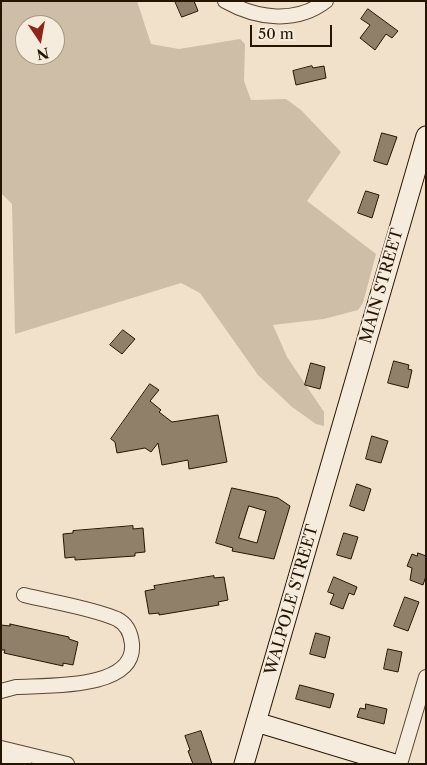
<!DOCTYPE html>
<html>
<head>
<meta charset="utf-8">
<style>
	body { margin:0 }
	#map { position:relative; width:427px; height:765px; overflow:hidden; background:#f1e1ca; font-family:"Libre Caslon Text",serif }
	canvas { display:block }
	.frame { position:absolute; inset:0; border:2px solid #261500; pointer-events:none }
	.north { position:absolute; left:15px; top:15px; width:50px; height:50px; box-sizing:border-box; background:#f6ecdd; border:1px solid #a39685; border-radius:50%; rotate:168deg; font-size:14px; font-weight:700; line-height:20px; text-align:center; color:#261500 }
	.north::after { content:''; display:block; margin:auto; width:18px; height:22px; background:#8f2418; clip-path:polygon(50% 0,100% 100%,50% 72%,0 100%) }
	.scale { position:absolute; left:250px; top:25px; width:82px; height:22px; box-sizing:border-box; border:2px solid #261500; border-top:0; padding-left:6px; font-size:15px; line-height:18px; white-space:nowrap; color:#261500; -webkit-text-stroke:4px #f6ecdd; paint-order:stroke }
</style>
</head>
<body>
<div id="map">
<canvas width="427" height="765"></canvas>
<div class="frame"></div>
<div class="north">N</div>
<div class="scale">50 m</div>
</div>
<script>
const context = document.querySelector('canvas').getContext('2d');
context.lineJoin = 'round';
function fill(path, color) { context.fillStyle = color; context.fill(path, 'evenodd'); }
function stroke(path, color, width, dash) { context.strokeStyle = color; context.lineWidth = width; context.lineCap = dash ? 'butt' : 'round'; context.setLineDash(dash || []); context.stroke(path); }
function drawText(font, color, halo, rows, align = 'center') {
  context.font = font + ' "Libre Caslon Text",serif'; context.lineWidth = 4; context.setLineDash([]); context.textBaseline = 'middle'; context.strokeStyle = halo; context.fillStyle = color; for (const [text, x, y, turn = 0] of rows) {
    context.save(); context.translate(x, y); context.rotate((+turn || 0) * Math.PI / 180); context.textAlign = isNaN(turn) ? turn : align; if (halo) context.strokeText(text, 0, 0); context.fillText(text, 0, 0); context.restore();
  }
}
const green = new Path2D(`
	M1 1H137L151 44 179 49 240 39 245 44 244 81 251 100 286 99 301 110 341 152 307 201 376 254 363 303 358 310 324 319 273 325 287 357 324 412V426L316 424 292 407 258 375 200 293 181 283 15 334 12 204 1 193ZM25 25H55V55H25Z`);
const building = new Path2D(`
	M175 1H194L198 11 182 17Z
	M368 9 398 31 392 38 386 34 375 50 360 38 370 25 361 19Z
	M312 66 313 68 324 66 326 78 296 85 293 71Z
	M382 133 397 137 387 165 374 161Z
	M366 191 379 195 372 218 358 213Z
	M123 330 135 339 122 354 110 345Z
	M394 361 409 365 408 369 412 370 408 388 388 383Z
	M311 363 325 367 320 389 305 385Z
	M150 384 159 390 150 401 161 410 159 412 172 422 218 415 227 462 189 469 188 460 162 465 158 443 151 452 145 448 117 453 115 442 111 439Z
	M372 436 388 441 381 463 366 459Z
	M357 484 371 489 364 511 350 506Z
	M232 488 278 498 290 506 274 559 232 551 233 548 216 543ZM249 506 266 511 257 543 239 538Z
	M133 526V529L143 528 145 552 135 553V556L75 560V557L65 558 63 534 73 533V531Z
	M344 533 358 537 351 559 337 555Z
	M418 553 426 556V576L423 585 410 580 412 568 407 566 412 554 417 556Z
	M214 576V578L224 577 228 600 218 602 219 605 159 615V613L149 614 145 591 155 589 154 586Z
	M334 577 357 587 354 595 349 593 343 609 330 604 334 594 328 592Z
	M405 597 419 602 408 631 394 626Z
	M10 624 69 637V639L78 642 73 665 63 663V666L4 653 5 650H1V625L10 626Z
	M316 633 330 637 325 658 310 654Z
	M388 649 402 652 398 672 384 669Z
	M300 685 334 694 330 708 296 699Z
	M366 704 387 709 384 724 357 717 360 708 365 709Z
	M201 731 212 764H193L188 751 190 750 185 736Z`);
const street = new Path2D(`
	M225 1C257 19 296 24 326 1
	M1 691 16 687C46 685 136 690 132 644 131 634 127 624 117 619 92 608 52 602 24 595
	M1 748 67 764
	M1 758 24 764
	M400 764 426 677`);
const secondary = new Path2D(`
	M256 722 395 764
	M244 764 426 136`);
const streetNames = [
	["MAIN STREET",382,286,-74],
	["WALPOLE STREET",292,600,-74]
];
fill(green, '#cebea8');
fill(building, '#907f69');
stroke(building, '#261500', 1);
stroke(street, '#594832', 16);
stroke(secondary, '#261500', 21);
stroke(street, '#f6ecdd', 14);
stroke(secondary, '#f6ecdd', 19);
drawText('16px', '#261500', '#f6ecdd', streetNames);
</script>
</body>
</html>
